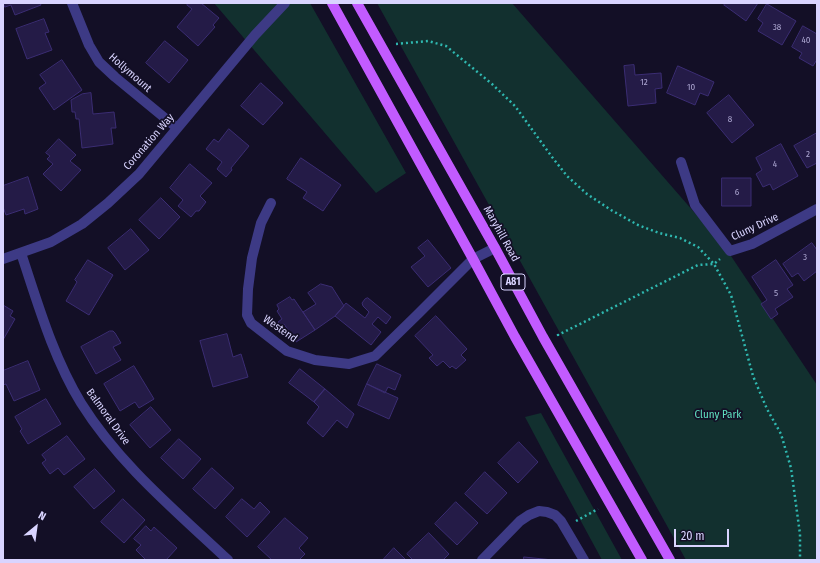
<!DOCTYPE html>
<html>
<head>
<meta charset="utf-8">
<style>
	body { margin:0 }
	#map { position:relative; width:820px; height:563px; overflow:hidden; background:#130f26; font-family:"Fira Sans Condensed",sans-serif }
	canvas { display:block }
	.frame { position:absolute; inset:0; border:4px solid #d9d4ff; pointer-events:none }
	.north { position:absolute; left:16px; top:507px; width:40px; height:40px; -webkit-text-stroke:3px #130f26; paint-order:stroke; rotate:29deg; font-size:11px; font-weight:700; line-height:16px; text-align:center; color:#d9d4ff }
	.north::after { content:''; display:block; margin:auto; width:14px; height:18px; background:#d9d4ff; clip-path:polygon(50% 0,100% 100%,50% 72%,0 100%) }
	.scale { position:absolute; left:674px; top:529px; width:55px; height:18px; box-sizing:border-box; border:2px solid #d9d4ff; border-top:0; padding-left:5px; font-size:12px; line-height:14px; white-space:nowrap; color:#d9d4ff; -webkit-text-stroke:3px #130f26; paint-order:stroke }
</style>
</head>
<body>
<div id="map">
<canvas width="820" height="563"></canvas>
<div class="frame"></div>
<div class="north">N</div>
<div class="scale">20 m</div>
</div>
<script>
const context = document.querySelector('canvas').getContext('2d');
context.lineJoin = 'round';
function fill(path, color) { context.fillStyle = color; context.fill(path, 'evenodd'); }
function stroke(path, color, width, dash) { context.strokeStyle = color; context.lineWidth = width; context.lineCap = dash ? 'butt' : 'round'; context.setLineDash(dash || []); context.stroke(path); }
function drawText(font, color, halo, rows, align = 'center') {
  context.font = font + ' "Fira Sans Condensed",sans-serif'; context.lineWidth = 3.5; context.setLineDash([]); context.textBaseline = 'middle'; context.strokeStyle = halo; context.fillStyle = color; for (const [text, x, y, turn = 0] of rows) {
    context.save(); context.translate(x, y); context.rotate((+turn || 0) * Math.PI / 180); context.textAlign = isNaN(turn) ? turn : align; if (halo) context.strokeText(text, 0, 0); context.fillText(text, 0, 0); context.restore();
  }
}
const green = new Path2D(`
	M214 3H310L406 173 376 193Z
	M377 3H512L727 250 817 385V560H686Z
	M541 413 622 560H602L551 466 525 417Z`);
const building = new Path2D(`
	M4 3H40L41 5 15 15 11 5 5 7Z
	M189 3H201L219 18 213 25 215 27 198 46 177 27 192 9 187 5Z
	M726 3H758L746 21 724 5Z
	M767 4 796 21 782 45 758 31 763 23 758 19Z
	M44 19 49 32 45 33 52 50 27 59 16 29Z
	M803 26 817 34V62L816 61 813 66 799 58 802 53 792 47Z
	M165 41 188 60 169 83 146 63Z
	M62 60 82 90 54 110 39 88 46 83 40 75Z
	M634 65 635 75 661 73 662 88 655 89 656 103 628 106 624 66Z
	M678 66 714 82 708 96 700 93 695 105 667 93Z
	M261 83 283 103 263 125 241 106Z
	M91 93 93 114 114 112 116 128H111L113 144 82 148 79 119H76L75 112H72L71 100 82 94Z
	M729 95 754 125 732 143 707 113Z
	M229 129 249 146 231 168 232 170 226 177 217 169 222 162 206 149 214 139 218 142Z
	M817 133V163L807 168 794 146Z
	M59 139 76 155 70 161 81 170 61 191 43 174 53 164 47 159 50 156 46 153Z
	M781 144 798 176 773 190 770 184 763 187 756 174 762 170 756 158Z
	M301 158 341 185 323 211 303 198 307 192 287 179Z
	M190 164 212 183 200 196 206 202 199 211H196L191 217 178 206 183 200 170 188Z
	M28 177 38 209 25 214 24 209 6 215 3 207V186Z
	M722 178H751V206H722Z
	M161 198 180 217 159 239 139 220Z
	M131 229 149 250 125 270 108 248Z
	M428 240 451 268 428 287 411 267 425 256 418 248Z
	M812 243 817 250V271L804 281 798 273 792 277 783 264Z
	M88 260 113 275 89 315 66 301 77 282 75 280Z
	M776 260 793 285 787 289 793 297 775 309 778 314 771 319 761 304 767 300 752 277Z
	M321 284 332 287 344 306 335 316 315 330 303 312 316 304 308 293Z
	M290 297 292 300 294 299 315 330 296 342 284 324 281 326 278 322 282 319 277 311 279 309 277 305Z
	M368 298 391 317 386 324 378 317 372 324 381 332 371 345 335 316 346 303 365 318 369 312 363 306 362 303 365 299Z
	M3 305 13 311 10 316 15 319 3 340Z
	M436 316 467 349 461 355 466 360 456 369 452 366 450 368 443 361 437 366 429 358 433 355 415 336Z
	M110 331H113L115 333 121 343 113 347 121 360 96 374 81 347Z
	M227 334 233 357 241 354 248 377 213 387 200 341Z
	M28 361 40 390 14 401 6 384 3 385V371Z
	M377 364 401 375 395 390 388 387 385 393 367 384Z
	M134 366 154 399 139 408 135 402 120 411 104 384Z
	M300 369 325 389 314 402 289 383Z
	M367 384 398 398 389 419 358 405Z
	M325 389 354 414 347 428 337 420 323 437 307 423 319 407 314 402Z
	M46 399 61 424 28 444 20 431 22 429 15 417Z
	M151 407 171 430 150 448 130 425Z
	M67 436 85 459 64 475 58 468 50 474 42 463 46 460 42 455Z
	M179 439 201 459 183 479 161 458Z
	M519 442 538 462 518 483 498 463Z
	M212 468 234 488 215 509 193 489Z
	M95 469 115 491 94 509 74 487Z
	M485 472 507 493 487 514 465 494Z
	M123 499 145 520 124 543 101 522Z
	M242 499 254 509 260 502 270 512 247 537 226 517Z
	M456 502 478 523 457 545 435 524Z
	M285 518 308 538 299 548 305 554 299 560H272L258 547Z
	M146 526 151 531 154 527 177 548 166 560H146L136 550 141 545 134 539Z
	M429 533 449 554 443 560H413L407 554Z
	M394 548 406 560H383Z
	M524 557 553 560H524Z`);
const path = new Path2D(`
	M396 44 428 41 446 46 492 84 515 106 552 157 567 176 587 194 611 210 638 225 659 233 680 238 698 247 714 264 731 295 753 376 767 409 781 434 791 468 800 534V560
	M558 334V335L698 265 714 264 720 259
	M576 521 598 509`);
const minor = new Path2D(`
	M72 3 89 45 99 62 115 77 177 128
	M681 162 695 205 730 251 752 244 817 209
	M271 203 261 223 252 258 248 289 247 315 251 323 287 351 315 360 349 364 375 356 419 313 473 259 495 248
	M21 253C38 304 53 357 81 403 119 464 176 511 228 560
	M3 259 51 242 82 224 108 203 139 174 255 35 285 3
	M482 560 520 521 529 515 539 511 547 512 555 515 561 521 584 560`);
const major = new Path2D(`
	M332 3 473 259 515 337 642 560
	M357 3 495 248 543 337 670 560`);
const numberNames = [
	["38",777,27],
	["40",806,40],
	["12",644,82],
	["10",691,87],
	["8",730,119],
	["2",808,154],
	["4",775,164],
	["6",737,192],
	["3",805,257],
	["5",776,293]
];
const shields = [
	[513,282,24]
];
const shieldNames = [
	["A81",513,282]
];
const streetNames = [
	["Hollymount",130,73,41],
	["Coronation Way",149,142,-49],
	["Cluny Drive",755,227,-25],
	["Maryhill Road",501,234,61],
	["Westend",280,329,35],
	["Balmoral Drive",108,417,54]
];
const parkNames = [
	["Cluny Park",718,415]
];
fill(green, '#12302f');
fill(building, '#241b47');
stroke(building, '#3b2d73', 1);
stroke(path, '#2fb8b0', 2.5, [2, 3]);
stroke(minor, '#3d3a85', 10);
stroke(major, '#c25bff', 10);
drawText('9px', '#aca6d1', null, numberNames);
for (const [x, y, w] of shields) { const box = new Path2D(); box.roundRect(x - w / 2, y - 8, w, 16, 3); context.fillStyle = '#130f26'; context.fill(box); stroke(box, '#d9d4ff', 1); }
drawText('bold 10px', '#d9d4ff', null, shieldNames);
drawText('11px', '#d9d4ff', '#130f26', streetNames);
drawText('11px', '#5fe0c0', '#130f26', parkNames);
</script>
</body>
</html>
